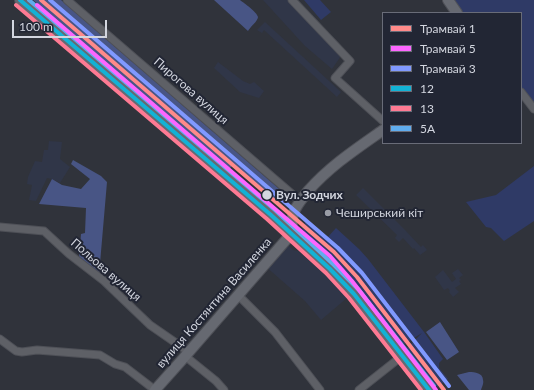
<!DOCTYPE html>
<html>
<head>
<meta charset="utf-8">
<style>
	body { margin:0 }
	#map { position:relative; width:534px; height:390px; overflow:hidden; background:#30333b; font-family:Lato,sans-serif }
	canvas { display:block }
	.legend { position:absolute; left:382px; top:12px; width:140px; height:132px; box-sizing:border-box; background:#222634; border:1px solid #696c78; margin:0; padding:5px 7px; list-style:none; font-size:12px; color:#d3d6df }
	.legend li { display:flex; align-items:center; gap:8px; height:20px }
	.legend b { width:20px; border:1px solid #696c78 }
	.scale { position:absolute; left:12px; top:20px; width:95px; height:18px; box-sizing:border-box; border:2px solid #d3d6df; border-top:0; padding-left:5px; font-size:12px; line-height:14px; white-space:nowrap; color:#d3d6df; -webkit-text-stroke:3px #222634; paint-order:stroke }
</style>
</head>
<body>
<div id="map">
<canvas width="534" height="390"></canvas>
<ul class="legend">
<li><b style="height:5px;background:#ff8a8a"></b>Трамвай 1</li>
<li><b style="height:5px;background:#fd66ff"></b>Трамвай 5</li>
<li><b style="height:5px;background:#8099ff"></b>Трамвай 3</li>
<li><b style="height:5px;background:#13b2d5"></b>12</li>
<li><b style="height:5px;background:#fe7a93"></b>13</li>
<li><b style="height:5px;background:#60acee"></b>5А</li>
</ul>
<div class="scale">100 m</div>
</div>
<script>
const context = document.querySelector('canvas').getContext('2d');
context.lineJoin = 'round';
function fill(path, color) { context.fillStyle = color; context.fill(path, 'evenodd'); }
function stroke(path, color, width, dash) { context.strokeStyle = color; context.lineWidth = width; context.lineCap = dash ? 'butt' : 'round'; context.setLineDash(dash || []); context.stroke(path); }
function drawText(font, color, halo, rows, align = 'center') {
  context.font = font + ' Lato,sans-serif'; context.lineWidth = 4; context.setLineDash([]); context.textBaseline = 'middle'; context.strokeStyle = halo; context.fillStyle = color; for (const [text, x, y, turn = 0] of rows) {
    context.save(); context.translate(x, y); context.rotate((+turn || 0) * Math.PI / 180); context.textAlign = isNaN(turn) ? turn : align; if (halo) context.strokeText(text, 0, 0); context.fillText(text, 0, 0); context.restore();
  }
}
const built = new Path2D(`
	M263 0H288L341 56 332 69 305 46Z
	M265 22 341 92 337 97 264 30 262 33 257 30Z
	M218 62 243 81 250 84 254 82 264 91 259 98 240 92 214 68Z
	M49 141 62 142 60 159 70 167 60 183 52 179 47 178 36 201 29 200 32 185 27 184 28 177 35 161 42 162 44 150H48Z
	M363 188 405 230 421 247 423 245 427 250 420 255 414 248 413 249 403 238 399 242 395 238 397 235 356 195Z
	M285 242 293 250 298 251 329 278 347 298 321 320 305 301 264 265Z
	M458 269 463 275 459 278 461 280 459 281 461 284 455 288 459 292 453 297 449 292 450 291 448 288 444 290 435 277 443 270 452 282 456 279 452 273Z`);
const green = new Path2D(`
	M304 0H320L331 12 321 20Z
	M452 0H534V110L521 93V13H461Z
	M534 166V221L504 241 491 228 486 227 466 202 496 195Z
	M306 222 326 239 336 228 359 249 368 259 424 332 443 359 439 363V368L448 379 437 387 407 348 422 333 404 344 353 280 331 258 305 235 302 227Z`);
const forest = new Path2D(`
	M33 0H61L285 194 277 204 232 166 229 169Z
	M214 0H240C244 3 257 12 258 17 258 21 250 27 248 31Z
	M73 160 101 176 107 182 99 275 79 258 81 234 85 233 86 208 39 204 52 179 62 185 81 189 90 179 71 164Z
	M440 322 459 352 447 360 426 332Z
	M469 372C475 372 483 373 483 380 484 383 482 387 481 390H469L457 375Z`);
const street = new Path2D(`
	M67 0 300 201
	M292 0 350 61 335 78 383 121
	M521 92 534 109
	M0 227 44 231 69 254 104 281 150 325 189 352
	M238 295 275 332 320 390
	M0 339 16 351 22 352 37 350 100 355 115 364 125 367 155 390
	M185 356 216 381 224 390
	M359 390 402 356`);
const secondary = new Path2D(`
	M20 0 271 215 330 269 354 294 429 390
	M448 0 457 13
	M292 233C292 226 291 219 294 212 297 204 303 198 308 191 330 166 356 149 383 130
	M155 390 181 361 292 233`);
const bus1 = new Path2D(`
	M20 0 271 215 330 269 354 294 429 390`);
const bus2 = new Path2D(`
	M16 5 267 219 326 273 349 298 421 390`);
const bus3 = new Path2D(`
	M29 0 275 210 334 265 359 290 434 386`);
const tram1 = new Path2D(`
	M41 0 334 252 357 277 444 390`);
const tram2 = new Path2D(`
	M37 5 330 256 352 281 436 390`);
const tram3 = new Path2D(`
	M50 0 338 248 362 273 449 386`);
const markers = [
	[267,195,5.5,"#d3d6df"],
	[328,213,4,"#9a9da6"]
];
const streetNames = [
	["Пирогова вулиця",191,91,41],
	["Польова вулиця",106,270,41],
	["вулиця Костянтина Василенка",214,303,-49]
];
const stopNames = [
	["Вул. Зодчих",276,195]
];
const poiNames = [
	["Чеширський кіт",336,213]
];
fill(built, '#303648');
fill(green, '#2f3a66');
fill(forest, '#485585');
stroke(street, '#4e5057', 9);
stroke(secondary, '#4e5057', 12);
stroke(street, '#5e6066', 7);
stroke(secondary, '#666971', 10);
stroke(bus1, '#13b2d5', 4);
stroke(bus2, '#fe7a93', 4);
stroke(bus3, '#60acee', 4);
stroke(tram1, '#ff8a8a', 4);
stroke(tram2, '#fd66ff', 4);
stroke(tram3, '#8099ff', 4);
for (const [x, y, r, color] of markers) { const dot = new Path2D(); dot.arc(x, y, r, 0, 2 * Math.PI); context.fillStyle = color; context.fill(dot); stroke(dot, '#222634', 1.5); }
drawText('12px', '#d3d6df', '#222634', streetNames);
drawText('bold 12px', '#d3d6df', '#222634', stopNames, 'left');
drawText('12px', '#d3d6df', '#222634', poiNames, 'left');
</script>
</body>
</html>
